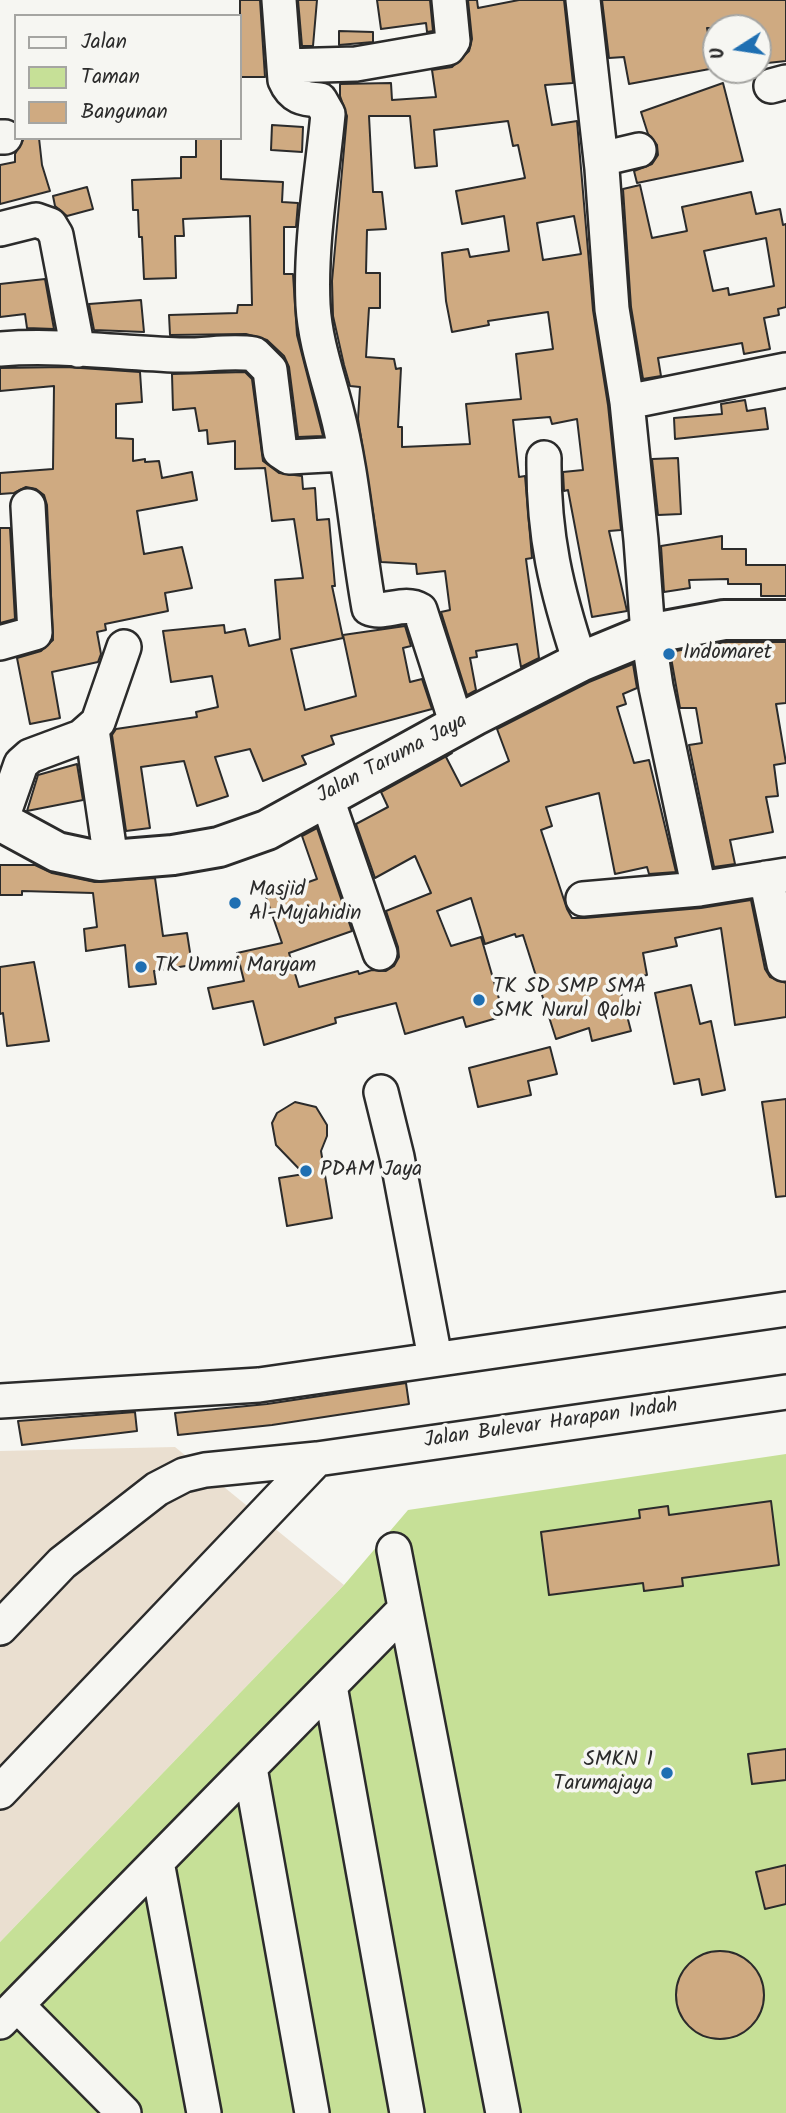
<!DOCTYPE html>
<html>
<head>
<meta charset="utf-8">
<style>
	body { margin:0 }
	#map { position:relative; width:786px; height:2113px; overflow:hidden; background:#f6f6f2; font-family:Kalam,sans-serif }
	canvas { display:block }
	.legend { position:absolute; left:14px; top:14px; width:228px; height:126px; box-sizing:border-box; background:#f6f6f2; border:2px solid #a5a5a2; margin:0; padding:9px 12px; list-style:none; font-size:21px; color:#2b2b2b }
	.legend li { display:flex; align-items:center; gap:14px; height:35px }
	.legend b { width:35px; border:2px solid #a5a5a2 }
	.north { position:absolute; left:702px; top:14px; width:70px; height:70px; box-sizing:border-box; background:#f6f6f2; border:2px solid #a5a5a2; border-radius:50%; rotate:258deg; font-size:19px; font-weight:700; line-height:28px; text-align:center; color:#2b2b2b }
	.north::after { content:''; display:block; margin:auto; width:24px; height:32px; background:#1f6fb2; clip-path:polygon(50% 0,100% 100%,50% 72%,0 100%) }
</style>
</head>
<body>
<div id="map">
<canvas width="786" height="2113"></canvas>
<ul class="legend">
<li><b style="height:9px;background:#f6f6f2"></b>Jalan</li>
<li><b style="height:19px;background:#c6e097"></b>Taman</li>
<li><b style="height:19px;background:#cfaa81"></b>Bangunan</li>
</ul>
<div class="north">U</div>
</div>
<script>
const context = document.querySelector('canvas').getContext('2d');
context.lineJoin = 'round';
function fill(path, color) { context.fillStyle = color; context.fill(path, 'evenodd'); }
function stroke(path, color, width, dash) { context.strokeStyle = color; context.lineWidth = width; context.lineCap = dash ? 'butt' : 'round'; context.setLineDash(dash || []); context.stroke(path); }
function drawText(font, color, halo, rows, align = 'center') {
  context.font = font + ' Kalam,sans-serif'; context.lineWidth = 7; context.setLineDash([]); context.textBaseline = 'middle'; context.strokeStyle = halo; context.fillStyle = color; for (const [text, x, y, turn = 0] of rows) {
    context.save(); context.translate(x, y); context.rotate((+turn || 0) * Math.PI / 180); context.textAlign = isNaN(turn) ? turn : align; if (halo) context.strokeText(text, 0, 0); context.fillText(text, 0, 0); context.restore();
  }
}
const built = new Path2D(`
	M175 1447 344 1585 0 1942V1451Z`);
const green = new Path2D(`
	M786 1454V2113H0V1942L344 1585 408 1510Z`);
const building = new Path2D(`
	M240 0H260L265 77H240Z
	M298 0H317L313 46H302Z
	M377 0H430L433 31 427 32 426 23 381 29Z
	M468 0H477L478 8 519 0H564L573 83 545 85 552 125 577 121 593 310 608 405 621 530 609 531 627 611 592 617 568 490 564 491 563 472 583 470 577 419 552 424 550 417 513 420 519 477 525 476 532 558 526 559 539 658 521 667 517 644 476 651 477 657 470 658 476 690 467 695 441 612 450 610 445 571 417 574 416 564 381 562 358 419 360 387 350 386 344 365 333 316 332 281 347 116 340 96V84L391 83 392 100 436 97 432 70 452 67 469 51 472 39ZM369 116H410L415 168 437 166 434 130 508 121 513 146 518 145 525 178 456 191 462 224 504 216 509 251 470 257 468 249 442 253 446 301 452 332 489 325 488 321 548 312 553 349 516 354 521 399 466 404 470 444 402 447V427H398L401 368 396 369 394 359 366 357 369 308H380V273H366L367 230 386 229 382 192H373ZM574 216 581 254 543 260 537 223Z
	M602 0H786V61L758 64V28H707L715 68 629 84 624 57 609 58Z
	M339 31 373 32V42L339 45Z
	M723 83 743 161 637 183 634 171 652 164 658 155 657 145 648 134 641 112Z
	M272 125 303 127 302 152 271 150Z
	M24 138H39L42 165 50 191 0 204V165L15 162V154Z
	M196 138H221V179L283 182 282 202 298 203 296 227H284V274H293L297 335 323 436 298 437 289 367 284 356 267 340 246 334 170 335 169 315 237 313 238 305H252L250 216 183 219 184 236H175L176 278 144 279 142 237H139L138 210H133L132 180 181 178V157H196Z
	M640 185 652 238 687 231 682 207 751 192 756 214 780 209 783 225 786 224V307L778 309 779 315 764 318 770 349 744 354 742 343 658 358 661 376 643 379 631 307 623 189ZM766 238 774 286 729 295 728 288 713 291 704 251Z
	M87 187 93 209 67 216 55 206 53 196Z
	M45 279 54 329 27 328 25 314 0 317V284Z
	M141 300 144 332 94 330 89 304Z
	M66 367 140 372 142 402 116 404V438L133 439V461L145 459V462L159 461 162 478 192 472 197 500 137 511 144 554 182 547 192 588 165 593 168 611 105 624 106 630 97 632 101 654 98 662 52 672 60 718 30 724 17 658 41 651 53 640 47 505 44 495 36 489 26 487 14 493 0 494V473L53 469 54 386 0 391V368Z
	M245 372 252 379 263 461 279 473 302 476 303 489 315 488 317 520 329 519 335 586H332L343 638 291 649 305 710 356 696 343 635 405 626 411 646 403 648 410 682 422 679 432 709 331 736 334 744 302 756 306 764 263 781 250 749 215 757 228 796 197 806 184 761 141 767 150 828 126 831 112 735 116 729 197 717 196 712 218 707 212 676 171 682 163 631 224 625 225 633 245 629 249 646 280 639 275 580 303 578 294 519 272 521 265 468 235 469V441L208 444 207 430 199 431 195 408 173 410 172 374Z
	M745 400 747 411 765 408 768 429 675 439 674 418 722 414 721 404Z
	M678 458 681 514 658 515 652 459Z
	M0 528H10L15 619 0 623Z
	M722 536V549H746V565H786V596H761V584H728V579L689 580 690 588 664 592 661 546Z
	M726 642H786V703L776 704 786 763 774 765 778 796 766 797 773 832 730 840 735 864 714 867 689 745 702 743 696 708H680L670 652Z
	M633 664 637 688 623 694 626 704 617 707 634 763 649 760 676 872 649 874 647 867 615 874 599 793 546 807 552 826 541 830 567 909 572 918H585L701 908 751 900 765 969 770 977 786 983V1017L735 1025 721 928 675 938 677 946 643 953 647 975 618 981 631 1031 592 1041 589 1028 556 1039 523 935 516 937 515 934 485 944 471 898 437 911 451 946 481 937 504 1016 466 1027 463 1017 405 1034 396 1003 335 1018 336 1023 264 1045 253 1001 213 1009 208 988 244 981 237 953 282 943 266 897 317 879 302 836 317 828 352 931 289 953 299 987 358 971 359 974 372 970 386 971 394 966 399 957 398 947 386 911 431 893 415 856 375 878 356 824 388 807 381 792 452 753 446 757 461 786 509 761 497 729 589 682Z
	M77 764 83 800 27 811 38 775Z
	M0 865H35L52 873 95 882 155 878 163 936 187 933 192 965 154 971 156 984 129 987 125 945 86 951 84 929 97 927 93 893 22 891V895H0Z
	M34 962 49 1041 7 1046 3 1013 0 1014V967Z
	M691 985 700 1024 711 1021 725 1090 702 1095 699 1079 674 1084 655 993Z
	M550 1047 557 1074 528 1081 531 1095 478 1107 469 1068Z
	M786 1099V1196L776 1197 762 1102Z
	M295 1102 316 1107 327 1125V1136L321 1151 332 1218 287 1226 279 1178 304 1174 276 1145 272 1123 277 1113Z
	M406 1383 409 1404 272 1425 178 1435 175 1413 267 1404Z
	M135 1412 137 1431 22 1445 18 1421Z
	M771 1501 779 1565 682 1578 683 1586 644 1591 643 1583 549 1595 541 1532 640 1518 639 1510 668 1506 669 1515Z
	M786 1749V1780L752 1784 748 1754Z
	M786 1865V1904L765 1909 756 1872Z
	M676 1995a44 44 0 1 1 88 0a44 44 0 1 1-88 0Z`);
const minor = new Path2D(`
	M279 0 285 80C292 97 303 99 320 100L328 114C322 177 310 242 313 305 315 341 327 374 336 409 353 473 357 542 369 608 384 615 404 600 420 610L457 725
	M583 0 602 169 612 309 627 402 641 540 648 634 656 687 699 889
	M284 66 356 64 448 48 453 41 449 0
	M771 86 786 82
	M0 137H5
	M601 159 639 150
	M0 229 36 220 50 225 56 235 78 350
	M0 349C59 344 119 353 179 355 204 356 230 350 254 354L270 370 280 451 289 457 345 454
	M627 402 786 370
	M544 458C543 535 556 589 580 662
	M0 643 35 633 28 506
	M92 730 111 860
	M326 796 380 953
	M1 821 21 764 30 756 81 737 98 722 124 647
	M766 878 784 964
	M583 899 699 889 786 875
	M381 1092 397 1157 435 1358
	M0 1401 259 1385 786 1309
	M394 1550 503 2113
	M0 1628 62 1563 157 1489 184 1475 205 1470 317 1459 786 1392
	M330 1686 407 2113
	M250 1768 312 2113
	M0 1792 317 1459
	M157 1862 204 2113
	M17 2005 124 2113
	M0 2022 405 1609`);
const major = new Path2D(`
	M0 821 57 852 99 861 173 855 219 847 267 830 474 716 580 662 648 634 724 620H786`);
const markers = [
	[669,654,7,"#1f6fb2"],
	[235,903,7,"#1f6fb2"],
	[141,967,7,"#1f6fb2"],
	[479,1000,7,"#1f6fb2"],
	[306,1171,7,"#1f6fb2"],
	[667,1773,7,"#1f6fb2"]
];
const poiNames = [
	["Indomaret",683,654],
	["Masjid",249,891],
	["Al-Mujahidin",249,915],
	["TK Ummi Maryam",155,967],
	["TK SD SMP SMA",493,988],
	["SMK Nurul Qolbi",493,1012],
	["PDAM Jaya",320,1171],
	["SMKN 1",653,1761,"right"],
	["Tarumajaya",653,1785,"right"]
];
const streetNames = [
	["Jalan Taruma Jaya",393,760,-28],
	["Jalan Bulevar Harapan Indah",551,1425,-8]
];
fill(built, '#eadfd0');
fill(green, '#c6e097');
fill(building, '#cfaa81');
stroke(building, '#2b2b2b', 2);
stroke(minor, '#2b2b2b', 38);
stroke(major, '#2b2b2b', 44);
stroke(minor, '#f6f6f2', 33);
stroke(major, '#f6f6f2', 38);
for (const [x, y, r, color] of markers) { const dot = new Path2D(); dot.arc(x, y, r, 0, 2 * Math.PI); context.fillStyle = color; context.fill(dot); stroke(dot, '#f6f6f2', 2.5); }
drawText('21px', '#2b2b2b', '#f6f6f2', poiNames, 'left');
drawText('21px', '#2b2b2b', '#f6f6f2', streetNames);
</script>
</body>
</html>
